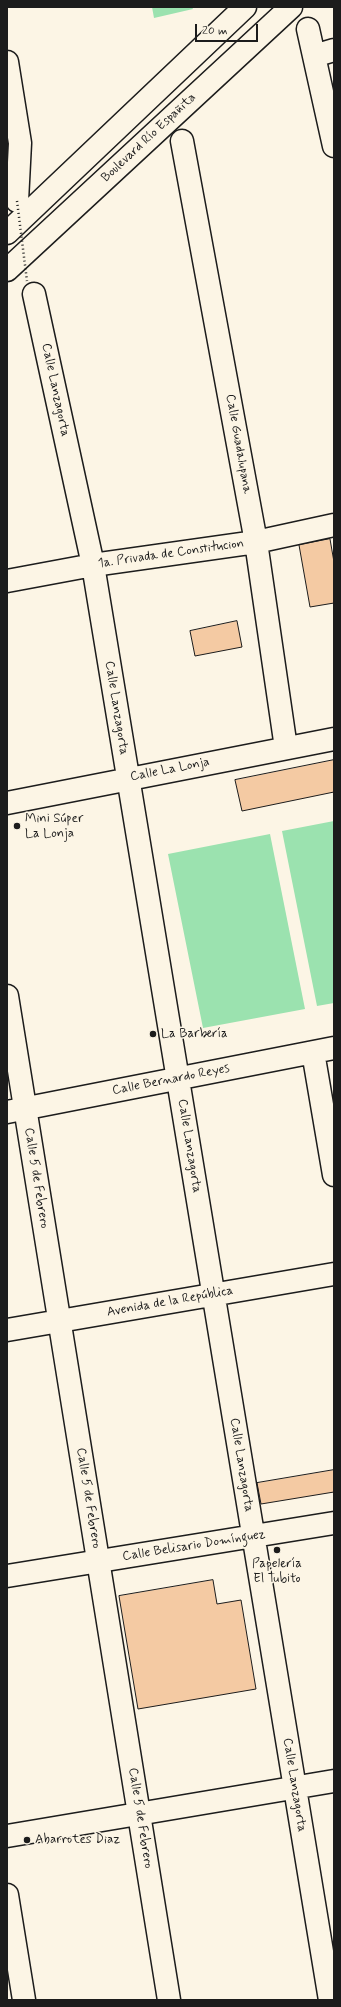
<!DOCTYPE html>
<html>
<head>
<meta charset="utf-8">
<style>
	body { margin:0 }
	#map { position:relative; width:341px; height:2007px; overflow:hidden; background:#fcf5e5; font-family:Mynerve,sans-serif }
	canvas { display:block }
	.frame { position:absolute; inset:0; border:8px solid #1c1c1c; pointer-events:none }
	.scale { position:absolute; left:195px; top:24px; width:63px; height:18px; box-sizing:border-box; border:2px solid #1c1c1c; border-top:0; padding-left:5px; font-size:12px; line-height:14px; white-space:nowrap; color:#1c1c1c; -webkit-text-stroke:3px #fcf5e5; paint-order:stroke }
</style>
</head>
<body>
<div id="map">
<canvas width="341" height="2007"></canvas>
<div class="frame"></div>
<div class="scale">20 m</div>
</div>
<script>
const context = document.querySelector('canvas').getContext('2d');
context.lineJoin = 'round';
function fill(path, color) { context.fillStyle = color; context.fill(path, 'evenodd'); }
function stroke(path, color, width, dash) { context.strokeStyle = color; context.lineWidth = width; context.lineCap = dash ? 'butt' : 'round'; context.setLineDash(dash || []); context.stroke(path); }
function drawText(font, color, halo, rows, align = 'center') {
  context.font = font + ' Mynerve,sans-serif'; context.lineWidth = 3; context.setLineDash([]); context.textBaseline = 'middle'; context.strokeStyle = halo; context.fillStyle = color; for (const [text, x, y, turn = 0] of rows) {
    context.save(); context.translate(x, y); context.rotate((+turn || 0) * Math.PI / 180); context.textAlign = isNaN(turn) ? turn : align; if (halo) context.strokeText(text, 0, 0); context.fillText(text, 0, 0); context.restore();
  }
}
const green = new Path2D(`
	M152 7H192L193 9 154 18Z
	M334 821V1003L317 1006 282 831Z
	M270 834 305 1009 203 1028 168 854Z`);
const building = new Path2D(`
	M330 539 334 562V603L310 607 299 545Z
	M237 621 242 647 195 656 190 631Z
	M334 760V792L242 811 235 780Z
	M334 1470V1492L261 1504 257 1483Z
	M213 1580 217 1604 241 1600 256 1689 138 1709 119 1596Z`);
const minor = new Path2D(`
	M308 29 334 146
	M314 56 334 50
	M7 62 20 143 17 201
	M182 141 256 542 286 748
	M34 294 93 565 330 2000
	M7 581 93 565 256 542 334 525
	M7 803 334 739
	M7 996 169 2000
	M313 1052 334 1175
	M7 1112 334 1048
	M7 1330 334 1274
	M7 1576 334 1523
	M7 1836 334 1781
	M7 1895 24 2000`);
const major = new Path2D(`
	M7 233 245 7
	M7 270 291 7`);
const pathBridge = new Path2D(`
	M17 201 27 281`);
const markers = [
	[17,826,4,"#1c1c1c"],
	[153,1034,4,"#1c1c1c"],
	[277,1550,4,"#1c1c1c"],
	[27,1840,4,"#1c1c1c"]
];
const streetNames = [
	["Boulevard Río Españita",149,138,-43],
	["Calle Lanzagorta",55,390,78],
	["Calle Guadalupana",238,444,80],
	["1a. Privada de Constitucion",171,554,-8],
	["Calle Lanzagorta",116,708,81],
	["Calle La Lonja",170,770,-11],
	["Calle Bernardo Reyes",171,1080,-11],
	["Calle Lanzagorta",189,1146,81],
	["Calle 5 de Febrero",36,1178,81],
	["Avenida de la República",170,1302,-10],
	["Calle Lanzagorta",241,1465,81],
	["Calle 5 de Febrero",88,1498,81],
	["Calle Belisario Domínguez",194,1546,-9],
	["Calle Lanzagorta",294,1785,81],
	["Calle 5 de Febrero",140,1818,81]
];
const poiNames = [
	["Mini Súper",25,819],
	["La Lonja",25,834],
	["La Barbería",161,1034],
	["Papelería",277,1564,"center"],
	["El Tubito",277,1579,"center"],
	["Abarrotes Diaz",35,1840]
];
fill(green, '#9be2af');
fill(building, '#f4caa3');
stroke(building, '#1c1c1c', 1);
stroke(minor, '#1c1c1c', 25);
stroke(major, '#1c1c1c', 25);
stroke(minor, '#fcf5e5', 22);
stroke(major, '#fcf5e5', 22);
stroke(pathBridge, '#1c1c1c', 2.5, [1, 3]);
for (const [x, y, r, color] of markers) { const dot = new Path2D(); dot.arc(x, y, r, 0, 2 * Math.PI); context.fillStyle = color; context.fill(dot); stroke(dot, '#fcf5e5', 1.5); }
drawText('13px', '#1c1c1c', '#fcf5e5', streetNames);
drawText('13px', '#1c1c1c', '#fcf5e5', poiNames, 'left');
</script>
</body>
</html>
